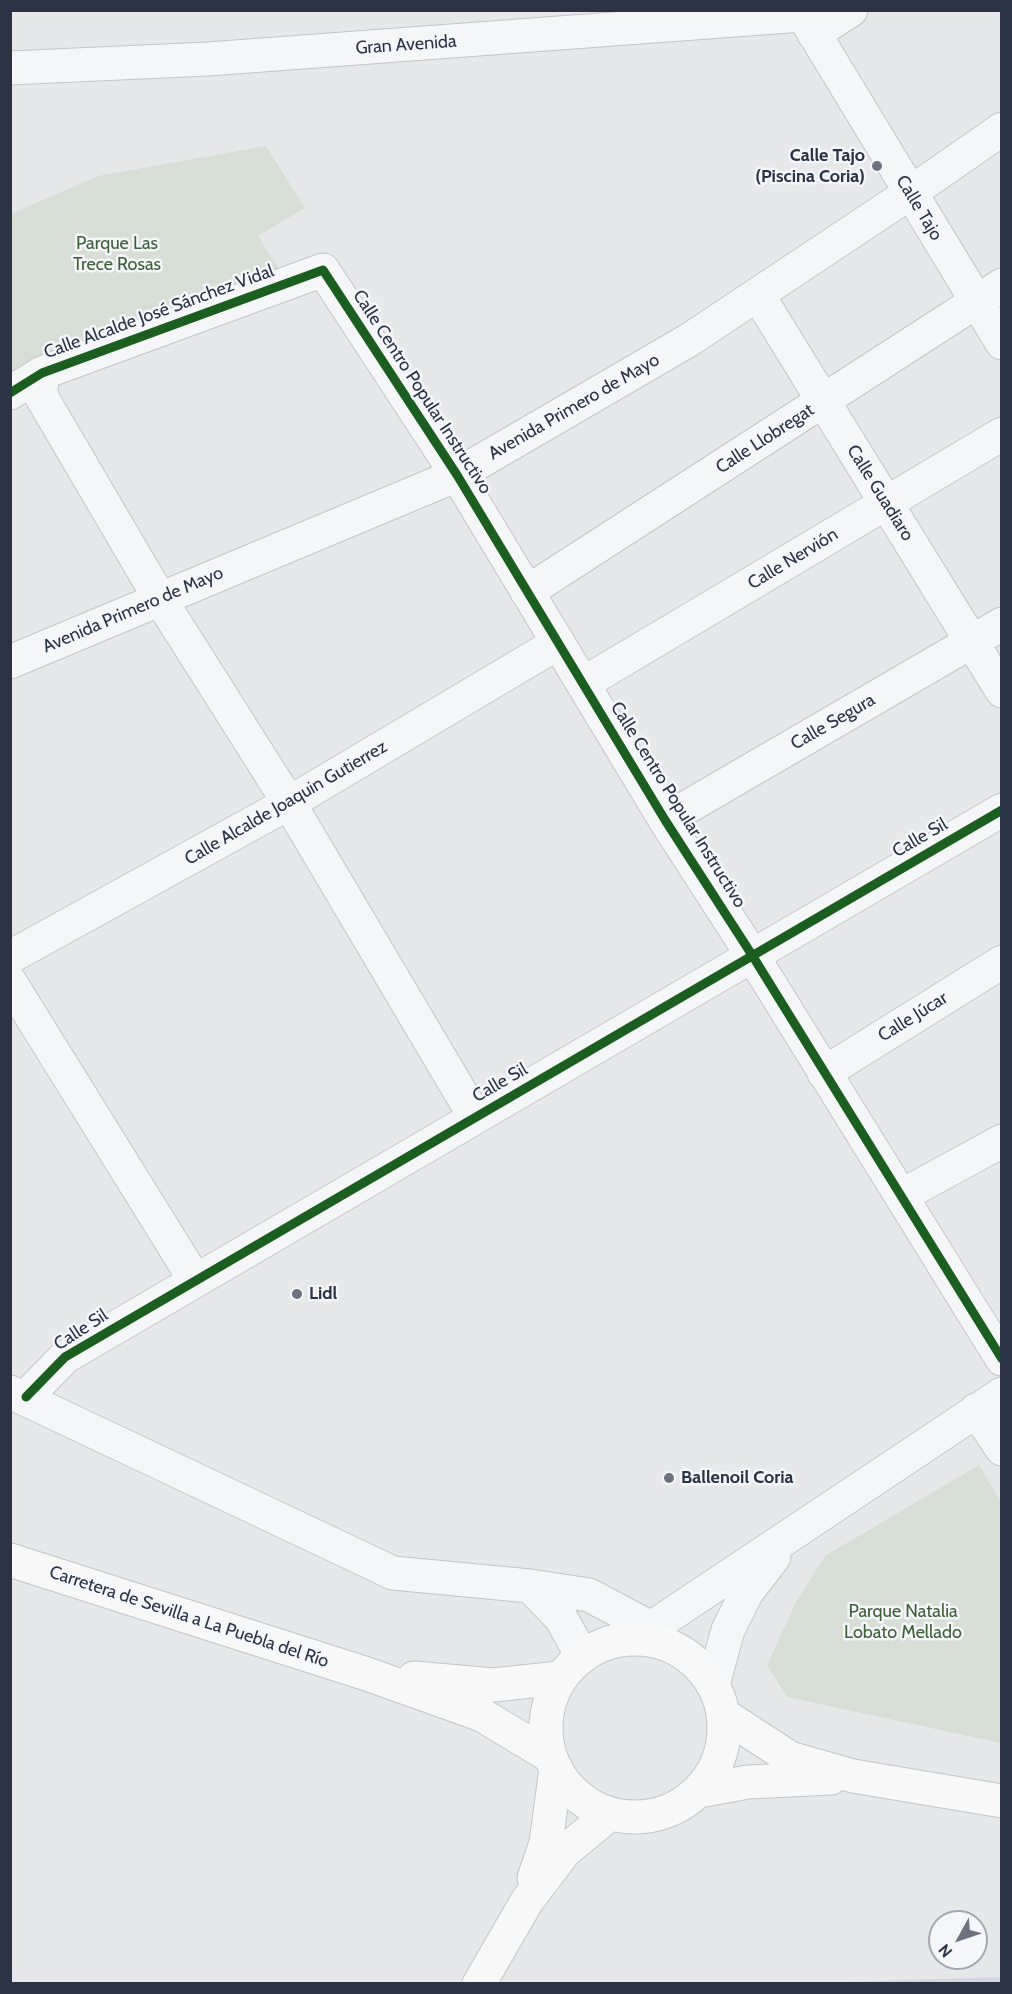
<!DOCTYPE html>
<html>
<head>
<meta charset="utf-8">
<style>
	body { margin:0 }
	#map { position:relative; width:1012px; height:1994px; overflow:hidden; background:#e6e8ea; font-family:Cabin,sans-serif }
	canvas { display:block }
	.frame { position:absolute; inset:0; border:12px solid #2b3445; pointer-events:none }
	.north { position:absolute; left:928px; top:1910px; width:60px; height:60px; box-sizing:border-box; background:#f4f6f9; border:2px solid #a4a8b1; border-radius:50%; rotate:230deg; font-size:16px; font-weight:700; line-height:24px; text-align:center; color:#2b3445 }
	.north::after { content:''; display:block; margin:auto; width:21px; height:27px; background:#6c737f; clip-path:polygon(50% 0,100% 100%,50% 72%,0 100%) }
</style>
</head>
<body>
<div id="map">
<canvas width="1012" height="1994"></canvas>
<div class="frame"></div>
<div class="north">N</div>
</div>
<script>
const context = document.querySelector('canvas').getContext('2d');
context.lineJoin = 'round';
function fill(path, color) { context.fillStyle = color; context.fill(path, 'evenodd'); }
function stroke(path, color, width, dash) { context.strokeStyle = color; context.lineWidth = width; context.lineCap = dash ? 'butt' : 'round'; context.setLineDash(dash || []); context.stroke(path); }
function drawText(font, color, halo, rows, align = 'center') {
  context.font = font + ' Cabin,sans-serif'; context.lineWidth = 5; context.setLineDash([]); context.textBaseline = 'middle'; context.strokeStyle = halo; context.fillStyle = color; for (const [text, x, y, turn = 0] of rows) {
    context.save(); context.translate(x, y); context.rotate((+turn || 0) * Math.PI / 180); context.textAlign = isNaN(turn) ? turn : align; if (halo) context.strokeText(text, 0, 0); context.fillText(text, 0, 0); context.restore();
  }
}
const built = new Path2D(`
	M1001 1977V1984L815 1983Z`);
const green = new Path2D(`
	M266 146 305 208 258 236 283 276 11 388V214L98 176Z
	M979 1465 1001 1502V1743L787 1697 767 1665 796 1602 825 1556Z`);
const street = new Path2D(`
	M800 10 1002 343
	M814 34 851 10
	M10 68 208 59 802 15
	M758 295 1002 691
	M42 373 41 396 160 599 289 803 475 1117
	M10 393 42 373 323 270 457 475 665 820 752 955 1002 1359
	M527 592 1002 285
	M10 662 457 475 689 340 910 193 1002 129
	M584 683 1002 434
	M665 820 1002 624
	M10 957 289 803 558 643
	M10 982 195 1280
	M824 1073 1002 962
	M901 1196 1002 1141
	M10 1392 393 1573 530 1586 589 1595 651 1628 667 1644
	M26 1397 65 1357 1002 810
	M976 1410 1002 1449
	M530 1586 561 1618 582 1656
	M636 1638 1002 1394
	M713 1685 728 1630 747 1592 774 1557`);
const secondary = new Path2D(`
	M10 1560 367 1674 482 1715 550 1756
	M546 1728a89 89 0 1 1 178 0a89 89 0 1 1-178 0Z
	M414 1678 493 1685 560 1678
	M724 1715 790 1758 853 1776 1002 1801
	M699 1791 748 1782 831 1778
	M534 1878 546 1843 556 1768
	M479 1984 527 1901 565 1851 610 1814`);
const cycleway = new Path2D(`
	M10 393 42 373 323 270 457 475 665 820 752 955 1002 1359
	M26 1397 65 1357 1002 810`);
const markers = [
	[877,166,6,"#6c737f"],
	[297,1294,6,"#6c737f"],
	[669,1478,6,"#6c737f"]
];
const streetNames = [
	["Gran Avenida",406,45,-4],
	["Calle Tajo",919,208,59],
	["Calle Alcalde José Sánchez Vidal",159,312,-20],
	["Calle Centro Popular Instructivo",422,392,57],
	["Avenida Primero de Mayo",574,407,-30],
	["Calle Llobregat",765,439,-33],
	["Calle Guadiaro",880,493,58],
	["Calle Nervión",793,559,-31],
	["Avenida Primero de Mayo",133,610,-23],
	["Calle Segura",833,722,-30],
	["Calle Alcalde Joaquin Gutierrez",286,803,-30],
	["Calle Centro Popular Instructivo",678,805,58],
	["Calle Sil",920,838,-30],
	["Calle Júcar",913,1017,-32],
	["Calle Sil",500,1083,-30],
	["Calle Sil",81,1330,-33],
	["Carretera de Sevilla a La Puebla del Río",189,1617,18]
];
const poiNames = [
	["Calle Tajo",865,156,"right"],
	["(Piscina Coria)",865,177,"right"],
	["Lidl",309,1294],
	["Ballenoil Coria",681,1478]
];
const parkNames = [
	["Parque Las",117,244],
	["Trece Rosas",117,265],
	["Parque Natalia",903,1612],
	["Lobato Mellado",903,1633]
];
fill(built, '#d4d7dd');
fill(green, '#d6ded6');
stroke(street, '#c4c6c8', 35);
stroke(secondary, '#c4c6c8', 35);
stroke(street, '#f5f6f7', 33);
stroke(secondary, '#f8f8f8', 33);
stroke(cycleway, '#1b5e20', 9);
for (const [x, y, r, color] of markers) { const dot = new Path2D(); dot.arc(x, y, r, 0, 2 * Math.PI); context.fillStyle = color; context.fill(dot); stroke(dot, '#f4f6f9', 2); }
drawText('18px', '#2b3445', '#f4f6f9', streetNames);
drawText('bold 18px', '#2b3445', '#f4f6f9', poiNames, 'left');
drawText('18px', '#3f6138', '#f4f6f9', parkNames);
</script>
</body>
</html>
